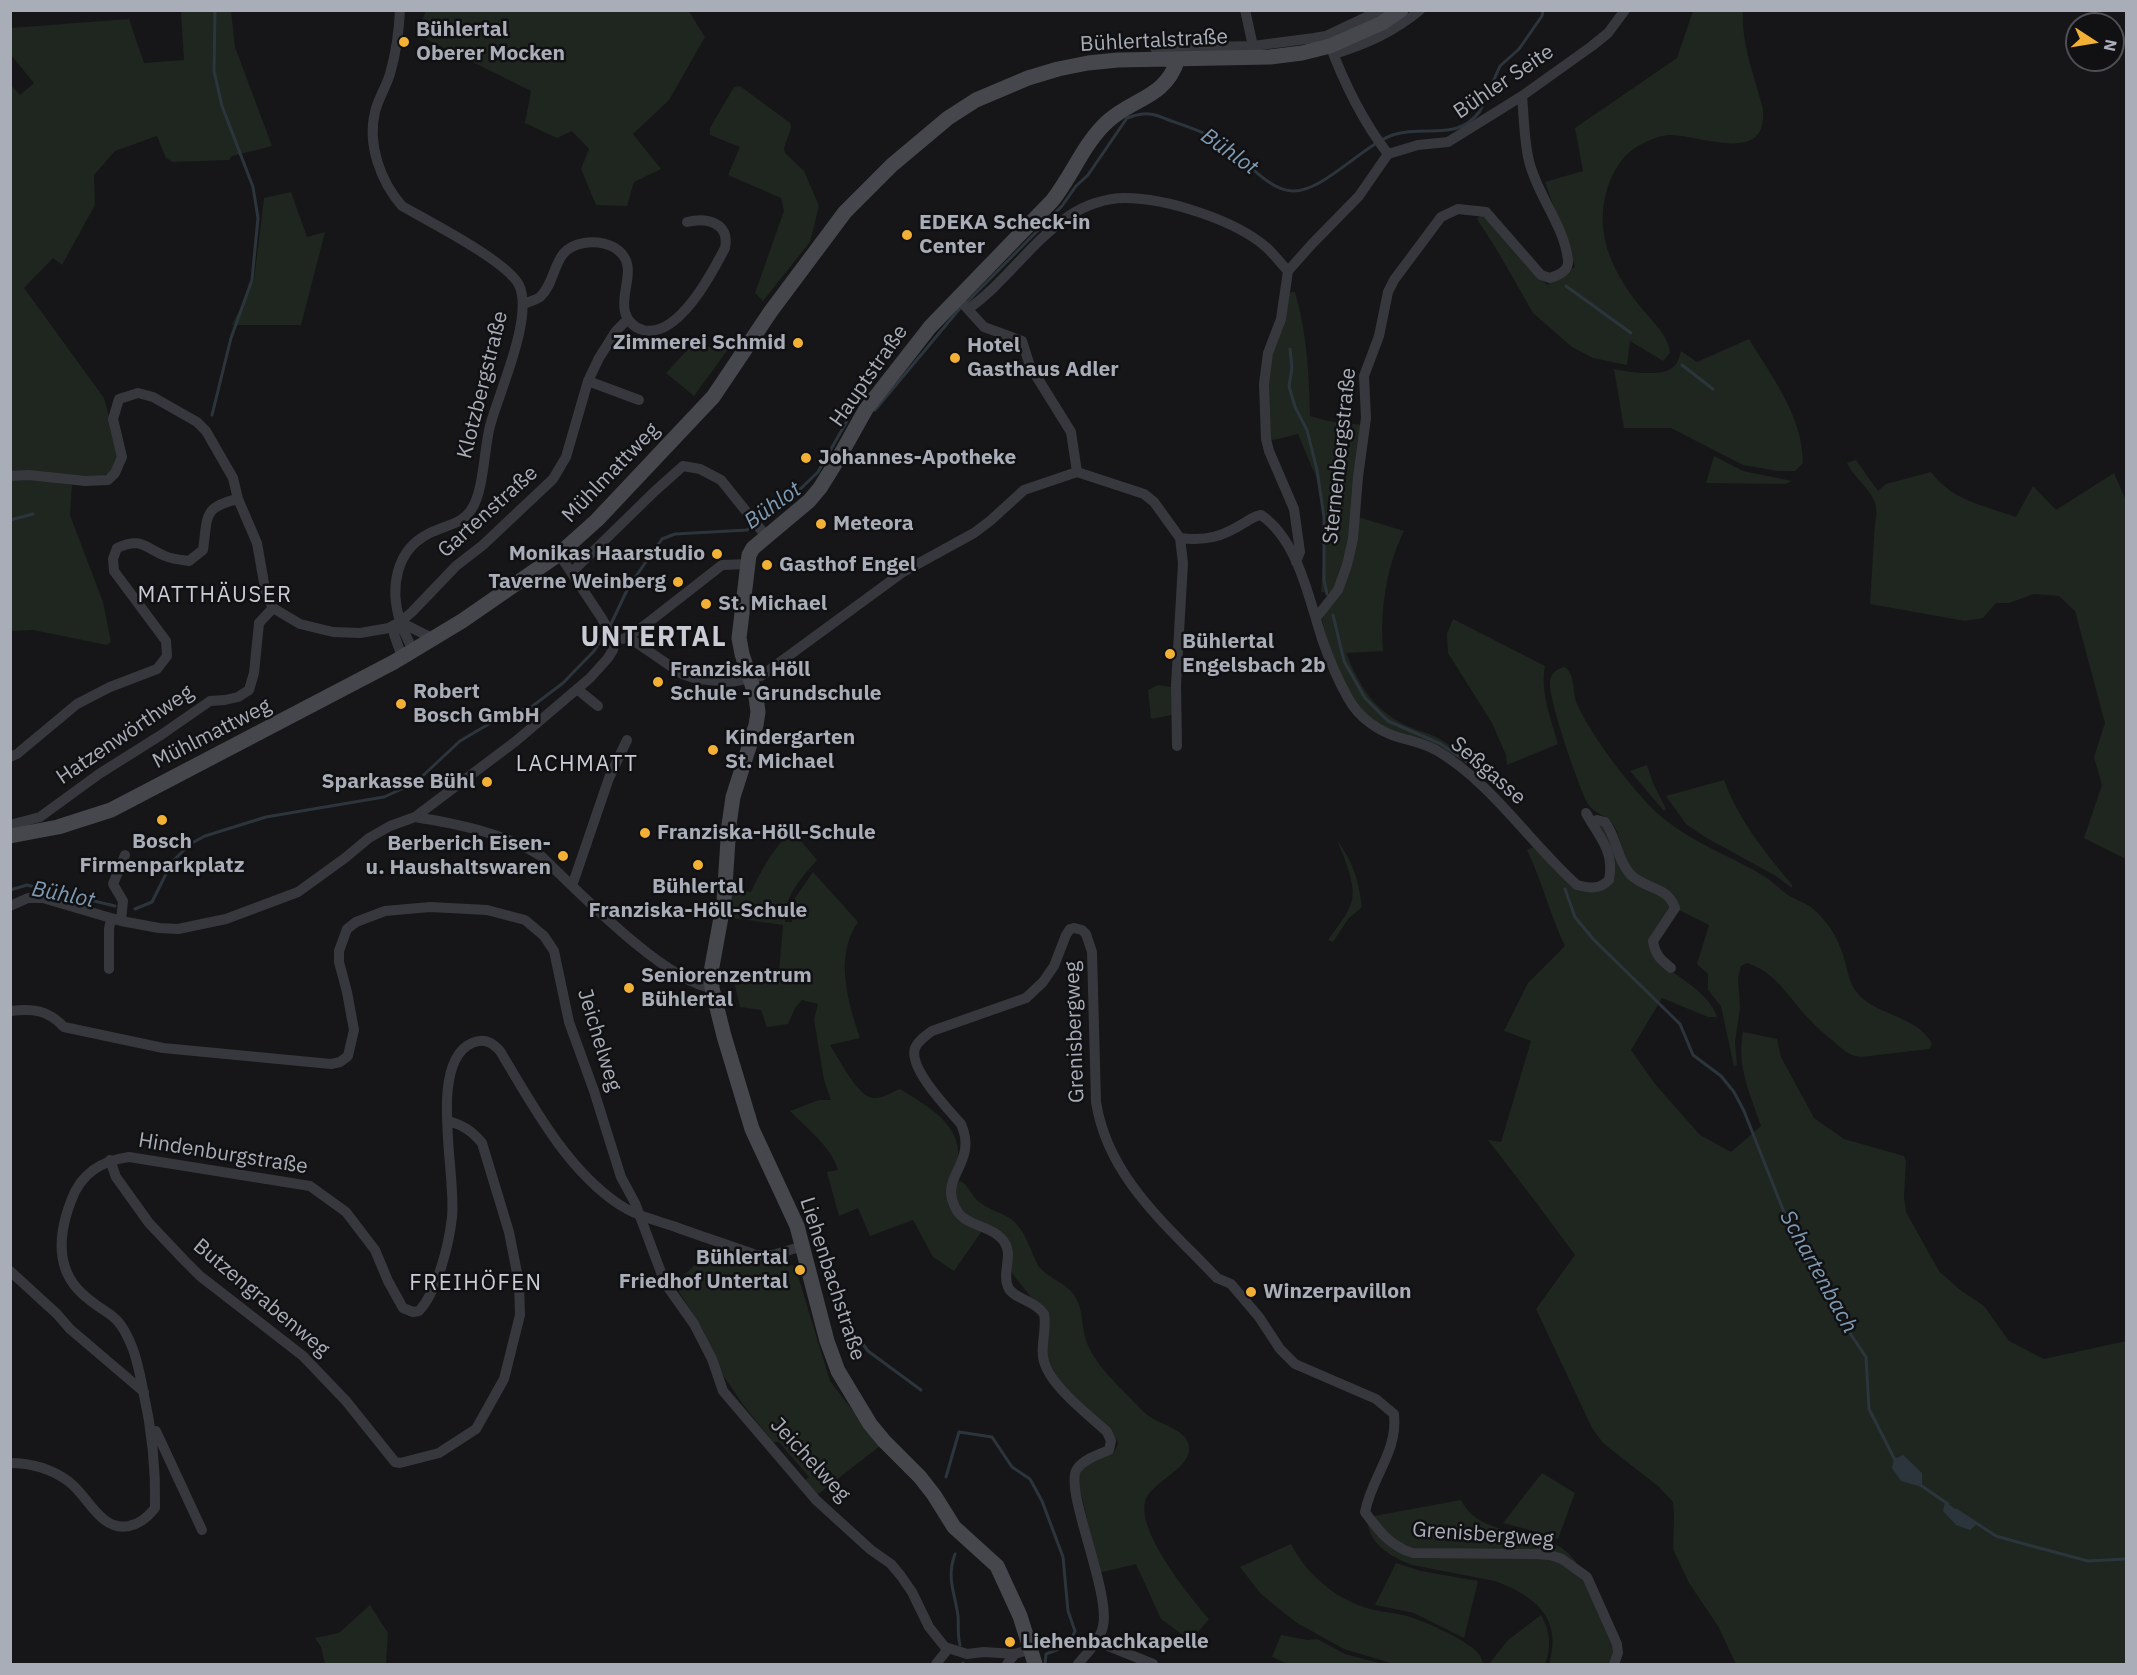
<!DOCTYPE html>
<html>
<head>
<meta charset="utf-8">
<style>
	body { margin:0 }
	#map { position:relative; width:2137px; height:1675px; overflow:hidden; background:#161618; font-family:"IBM Plex Sans",sans-serif }
	canvas { display:block }
	.frame { position:absolute; inset:0; border:12px solid #a8adb8; pointer-events:none }
	.north { position:absolute; left:2065px; top:12px; width:60px; height:60px; box-sizing:border-box; background:#111113; border:2px solid #4d4f55; border-radius:50%; rotate:102deg; font-size:16px; font-weight:700; line-height:24px; text-align:center; color:#a8adb8 }
	.north::after { content:''; display:block; margin:auto; width:21px; height:27px; background:#f2b134; clip-path:polygon(50% 0,100% 100%,50% 72%,0 100%) }
</style>
</head>
<body>
<div id="map">
<canvas width="2137" height="1675"></canvas>
<div class="frame"></div>
<div class="north">N</div>
</div>
<script>
const context = document.querySelector('canvas').getContext('2d');
context.lineJoin = 'round';
function fill(path, color) { context.fillStyle = color; context.fill(path, 'evenodd'); }
function stroke(path, color, width, dash) { context.strokeStyle = color; context.lineWidth = width; context.lineCap = dash ? 'butt' : 'round'; context.setLineDash(dash || []); context.stroke(path); }
function drawText(font, color, halo, rows, align = 'center') {
  context.font = font + ' "IBM Plex Sans",sans-serif'; context.lineWidth = 5; context.setLineDash([]); context.textBaseline = 'middle'; context.strokeStyle = halo; context.fillStyle = color; for (const [text, x, y, turn = 0] of rows) {
    context.save(); context.translate(x, y); context.rotate((+turn || 0) * Math.PI / 180); context.textAlign = isNaN(turn) ? turn : align; if (halo) context.strokeText(text, 0, 0); context.fillText(text, 0, 0); context.restore();
  }
}
const green = new Path2D(`
	M688 10 705 37 669 100 633 134 661 169 634 182 627 206 596 205 581 169 589 149 572 131 557 138 525 123 531 91 416 34 426 11Z
	M181 11H231L235 47 272 146 232 156 229 160 173 162 166 158 157 136 115 151 94 175 95 205 62 265 53 258 24 288 104 398 119 455 115 469 103 476 80 477 11 473 10 84 20 95 34 83 11 55V28L129 19 144 63 184 60Z
	M1693 11H1743C1741 43 1755 78 1763 109 1768 166 1702 135 1669 135 1656 136 1642 143 1631 151 1618 161 1610 178 1606 193 1594 238 1616 278 1644 311 1654 323 1669 337 1670 353L1663 361 1630 341 1627 365 1593 358 1572 347 1533 313 1497 250 1477 219 1481 215 1487 218 1547 285 1575 267 1545 182 1583 171 1575 128 1677 58Z
	M740 86 790 123 791 128 784 148 785 153 804 171 819 206 810 242 763 301 755 293 784 211 781 198 728 175 740 147 710 135V128L734 87Z
	M291 192 307 237 325 232 301 325H232L254 280 264 198Z
	M1291 292H1295C1307 333 1309 373 1310 416L1328 421 1362 425 1350 540 1343 568 1332 593 1321 592 1326 517 1316 477 1298 434 1269 441 1267 408 1269 365 1288 295Z
	M1749 339C1772 377 1803 417 1803 463L1795 471H1778L1743 465 1671 428H1624L1614 369C1628 372 1660 377 1672 368 1678 364 1679 357 1681 351L1697 362Z
	M691 346 729 348 694 396 666 373Z
	M1714 456 1743 471 1792 481 1785 484 1706 483Z
	M1856 460 1878 491 1886 484 1931 472C1951 500 1985 506 2016 517L2033 486 2056 510 2114 473 2125 498H2126V859L2084 838 2102 785 2094 757 2105 723 2075 611 2059 596 2034 594 2009 603H1996L1983 618 1965 621 1870 604 1875 523C1883 495 1858 485 1847 463Z
	M30 478 72 485 70 515 103 602 111 642 107 645 33 630 11 631V479Z
	M1358 517 1404 531C1386 568 1380 609 1383 651L1346 653C1360 687 1373 709 1407 726 1416 730 1425 732 1434 736 1442 739 1450 746 1457 751L1455 758C1432 748 1388 734 1370 719 1345 698 1328 649 1322 619L1346 578Z
	M1453 619 1545 666C1540 693 1551 718 1558 744L1507 765 1506 755 1492 723 1448 653 1447 634Z
	M1564 667C1576 673 1572 693 1577 704 1592 737 1628 784 1654 810 1684 839 1724 853 1759 873 1770 879 1778 888 1788 895 1795 900 1805 902 1812 908 1826 920 1836 934 1842 952 1847 965 1848 983 1858 994 1878 1016 1918 1016 1932 1044L1929 1049 1861 1057C1849 1056 1842 1049 1833 1041 1825 1034 1816 1027 1809 1019 1789 998 1776 972 1747 963L1741 966 1738 978 1740 1008 1735 1042 1737 1065 1734 1067 1721 1006 1708 990V974L1697 964 1709 925 1679 910C1676 886 1645 886 1632 870 1620 857 1622 838 1613 824 1607 815 1594 814 1588 804 1579 788 1548 698 1550 683 1550 674 1556 669 1564 667Z
	M1158 685 1171 687 1173 691 1172 715 1151 719 1148 690Z
	M1647 765 1653 783 1666 809 1664 811 1630 771Z
	M1724 780C1739 821 1765 852 1792 885V888L1776 876 1705 837 1686 824 1666 796Z
	M1602 825 1622 865 1664 896 1672 907 1655 931 1658 961C1678 978 1709 992 1717 1017H1708L1662 998 1631 1050 1655 1084 1700 1135 1731 1152 1761 1126C1751 1096 1736 1065 1743 1032L1777 1039 1781 1057 1814 1118 1844 1139 1904 1156 1906 1161 1904 1197 1906 1212 1939 1271 1959 1289 1984 1306 2009 1341 2044 1359 2126 1341V1664H1736L1718 1626 1689 1583 1673 1549 1674 1517 1673 1502 1659 1487 1603 1443 1592 1428 1536 1309 1575 1255 1535 1201 1488 1140 1501 1142 1531 1041 1504 1031 1528 983 1565 946C1550 915 1542 881 1527 850L1536 846 1581 889 1614 879C1618 859 1607 843 1599 826Z
	M792 830 817 860C802 877 783 897 785 922H792L795 898 813 872 858 922C834 956 848 1002 860 1038L830 1045C838 1057 858 1098 874 1098 882 1099 892 1092 900 1089 922 1103 957 1121 958 1151 959 1167 951 1186 948 1201L982 1231 954 1271 933 1257 913 1220 870 1236 858 1208 839 1216 827 1172 838 1170C832 1147 806 1128 790 1111L819 1100H831L824 1080 814 1019 818 1004 802 1000 795 1008 788 1024 767 1027 761 1010 740 1007 731 969 779 972 783 925 727 917 730 887 751 892C762 868 774 848 792 830Z
	M1337 840C1354 864 1358 879 1362 907L1348 919 1333 942 1328 940C1336 928 1349 914 1352 900 1356 883 1343 855 1337 840Z
	M960 1181C968 1184 971 1195 978 1201 987 1209 1000 1212 1011 1219 1026 1230 1030 1251 1039 1267 1049 1279 1065 1282 1074 1295 1084 1309 1081 1328 1087 1343 1096 1366 1118 1385 1135 1403 1140 1408 1145 1414 1152 1418 1163 1425 1184 1430 1188 1443 1197 1467 1150 1481 1145 1502 1137 1532 1190 1597 1209 1619L1199 1631 1187 1638 1161 1619 1136 1564 1099 1573 1078 1480C1083 1459 1096 1459 1114 1452L1118 1444 1117 1440 1063 1386 1046 1357 1048 1319 1011 1272V1252L970 1219 955 1200 956 1183Z
	M708 1253 730 1255 795 1266 830 1381 880 1446 817 1495 804 1482 809 1477 779 1442H773L744 1406 721 1372 703 1330 674 1284Z
	M1542 1473 1575 1493 1558 1539 1545 1534 1503 1523Z
	M1461 1500C1483 1544 1549 1522 1576 1562V1564L1558 1555 1417 1549 1389 1538 1374 1516Z
	M1368 1523 1396 1549 1550 1557 1581 1575 1615 1647 1611 1664H1549C1563 1618 1535 1596 1495 1581L1412 1565C1394 1558 1369 1545 1368 1523Z
	M1291 1544C1305 1571 1330 1594 1358 1605 1372 1611 1389 1612 1403 1615 1421 1619 1465 1639 1477 1652 1481 1656 1482 1660 1483 1664H1394L1344 1649 1297 1623 1273 1604 1260 1593 1240 1567Z
	M1396 1563 1421 1571 1478 1581 1464 1638 1414 1613 1375 1605Z
	M370 1605 388 1633 386 1664H325L321 1647 315 1638 339 1633Z
	M1541 1615C1550 1631 1552 1647 1545 1664H1489L1508 1640Z
	M1281 1635 1307 1640 1317 1639 1345 1654 1383 1664H1288L1272 1657Z`);
const water = new Path2D(`
	M1903 1455 1922 1473V1487L1901 1481 1892 1468 1894 1459Z
	M1945 1502 1977 1524 1970 1530 1956 1525 1943 1511Z`);
const stream = new Path2D(`
	M1566 286 1631 333
	M966 303 1062 206 1076 186 1088 175 1127 118C1134 116 1141 113 1149 114 1155 114 1161 117 1166 119 1191 128 1216 135 1236 154 1251 167 1271 190 1292 191 1323 193 1365 142 1396 134 1427 125 1457 142 1480 111L1500 66 1519 49 1542 16 1543 10
	M1290 349 1292 368 1289 386 1295 407 1307 430 1317 470 1324 517V580L1327 594
	M1682 365 1713 389
	M875 410 961 307
	M212 415 231 338 252 280 258 218 253 187 222 106 214 71 215 10
	M10 520 33 514
	M1333 615 1344 661 1365 698 1388 721 1441 744 1474 767
	M610 626 629 586 662 539 675 534 747 530 793 496 818 472 847 421
	M1565 889 1575 917 1593 939 1680 1024 1693 1055 1721 1076 1734 1092 1744 1111 1795 1240 1833 1308 1866 1357 1869 1409 1895 1460
	M10 890 27 885 115 906
	M135 909 152 902 172 862 190 844 205 836 266 817 384 797 415 783 460 741 504 715 530 708 563 683 594 651 606 632
	M845 1320 868 1351 921 1390
	M946 1477 959 1432 992 1437 1012 1467 1030 1479 1042 1501 1063 1557 1068 1611 1075 1631C1069 1646 1061 1649 1046 1654L1045 1664
	M1919 1484 1948 1504
	M1956 1510 1996 1536 2028 1545 2088 1561 2126 1559
	M955 1554C946 1579 955 1592 958 1616 959 1627 957 1633 960 1645
	M963 1664V1663`);
const street = new Path2D(`
	M400 10C399 32 396 53 390 74 386 87 378 99 375 112 367 145 381 182 402 206 428 221 507 261 519 285 534 317 499 392 490 426 484 448 484 492 471 510 461 525 442 526 428 534 395 551 390 589 400 621 403 631 409 641 413 651
	M1245 10 1253 46
	M1328 40C1343 81 1361 119 1388 154
	M1155 48 1253 46 1314 38 1326 36 1381 10
	M1334 54C1366 44 1394 32 1420 10
	M1388 154 1418 145 1448 142 1522 96 1592 46 1608 33 1625 10
	M523 304C528 302 536 300 540 297 559 279 551 248 584 243 596 241 613 243 622 254 636 270 620 293 625 312 627 320 634 328 643 330 678 339 712 273 725 248 730 223 707 217 687 222
	M963 304 984 327 1022 341 1030 366 1071 432 1077 472
	M968 309C1004 284 1031 242 1069 216 1085 205 1106 198 1125 198 1166 198 1235 220 1266 247 1274 254 1281 264 1288 271
	M588 381 639 400
	M10 476 29 475 85 481 108 480 115 473 122 457 113 419 119 399 138 393 153 397 197 422 206 431 233 478 238 499 257 543 266 594 273 608 300 624 333 632 360 633 389 628 400 622 412 612 456 566 483 545 553 479 566 457 588 381 599 358 616 331 628 319
	M559 554 601 617 615 642
	M1296 562 1300 552 1294 509 1269 451 1266 439 1264 384 1268 353 1281 319 1288 271 1312 244 1359 196 1388 154
	M572 572 655 491 683 466 700 469 721 480 766 536
	M1316 618 1338 590 1347 565 1353 539 1358 477 1366 418 1364 376 1379 336 1388 292 1394 280 1441 217 1458 209 1486 212 1541 275 1550 278C1559 275 1569 271 1568 260 1564 225 1537 195 1529 161 1524 141 1524 117 1522 96
	M400 622 434 639
	M400 622 394 634 402 657
	M628 637 682 674 697 679 731 682 761 676 903 572 974 533 990 521 1024 490 1077 472 1144 494 1154 502 1180 538C1206 541 1222 537 1244 523 1251 519 1254 516 1261 515 1298 540 1309 599 1322 639 1329 659 1338 680 1348 698 1359 718 1379 732 1401 738 1413 741 1425 744 1436 750 1491 782 1530 843 1577 885 1589 888 1599 890 1609 880 1615 851 1599 837 1586 813
	M623 639 640 629 722 565 747 564
	M577 689 598 706
	M1177 746 1176 685 1183 563 1180 538
	M10 757 17 754 77 704 110 687 157 669 167 656 166 641 114 571 113 559 117 548C141 537 144 547 165 556 172 559 182 560 189 561L203 550C208 517 202 507 238 499
	M415 817C458 824 504 833 541 856 578 891 664 981 712 988
	M1591 822 1597 820 1605 822C1617 838 1617 860 1630 874 1645 890 1667 885 1675 908L1653 941C1655 955 1661 960 1671 968
	M10 825 40 817 99 774 161 735 210 701 225 700 238 697 249 690 254 673 259 623 273 608
	M572 886 609 778 627 740
	M10 906 28 898H43L121 921 159 928 178 929 226 919 298 892 345 858 369 838 390 826 415 817 516 741 590 678 608 658 613 650 615 642
	M121 921 123 901 113 884 125 855
	M109 969V929L111 919
	M10 1011C33 1008 48 1010 64 1027L163 1048 331 1064 340 1062 348 1056 354 1030 347 992 339 962V951L347 929 356 922 385 911 430 907 487 910 525 920 544 936 554 951 569 1022 594 1091 621 1177 635 1203 665 1283 694 1324 712 1359 723 1391 816 1500 871 1550 891 1564 901 1576 912 1592 929 1627 945 1647 967 1654 984 1652 1015 1654 1031 1649
	M110 1160 116 1177 149 1223 184 1260 200 1276 303 1356 346 1401 395 1462 400 1463 439 1453 476 1429 504 1379 520 1315 519 1283 509 1232 482 1143C472 1131 463 1125 448 1121
	M10 1271 57 1314 70 1329 144 1392
	M156 1431 202 1530
	M10 1463C32 1463 50 1468 68 1481 88 1495 100 1532 129 1526 140 1524 148 1517 155 1508 156 1467 152 1430 143 1390 140 1374 137 1357 130 1342 117 1312 108 1316 86 1297 55 1272 58 1235 71 1201 81 1173 101 1161 129 1157L310 1186 346 1212 375 1250 388 1281 403 1308 413 1312 419 1311C438 1290 449 1244 452 1217 457 1176 427 1063 472 1043 484 1038 492 1042 500 1051 532 1104 565 1167 617 1203 634 1215 654 1220 673 1226 700 1236 728 1245 756 1255H773L803 1246
	M1096 1641 1153 1664
	M936 1664 948 1649
	M1007 1664 1015 1654
	M1078 1664C1087 1653 1100 1641 1103 1626 1111 1592 1063 1487 1077 1469 1084 1459 1098 1455 1109 1450L1111 1441 1107 1432C1088 1414 1047 1384 1043 1357 1041 1343 1047 1328 1044 1314 1035 1300 1013 1299 1008 1287 1001 1270 1016 1253 1001 1238 984 1221 960 1229 952 1199 945 1175 977 1159 961 1124 948 1109 908 1068 915 1048 918 1041 925 1036 932 1031L1026 998 1043 982 1054 966 1066 935 1070 929 1074 928 1082 930 1086 934 1092 952 1096 1102C1108 1178 1167 1225 1217 1278L1231 1284 1259 1317 1280 1349 1295 1364 1376 1399 1394 1414C1398 1452 1372 1476 1365 1512 1379 1531 1390 1546 1413 1553L1535 1554 1550 1555 1562 1559 1587 1577 1617 1644 1618 1653 1614 1664`);
const secondary = new Path2D(`
	M10 836 58 827 111 810 394 662 462 621 559 554 597 520 713 397 771 311 845 212 892 165 948 118 976 100 1028 78 1058 69 1088 63 1118 60 1270 57 1302 53 1330 46 1382 23 1401 10
	M1035 1664 1020 1616 997 1566 954 1527 934 1495 920 1477 884 1441 870 1424 838 1371 827 1341 797 1226 752 1129 724 1036 712 988 711 972 724 901 729 825 733 797 756 725 758 712 756 697 742 654 739 638 749 555 753 548 809 501 820 488 838 459 866 409 930 327 1052 201C1072 176 1084 143 1107 122 1134 97 1165 99 1178 59`);
const markers = [
	[404,42,6,"#f2b134"],
	[907,235,6,"#f2b134"],
	[798,343,6,"#f2b134"],
	[955,358,6,"#f2b134"],
	[806,458,6,"#f2b134"],
	[821,524,6,"#f2b134"],
	[717,554,6,"#f2b134"],
	[767,565,6,"#f2b134"],
	[678,582,6,"#f2b134"],
	[706,604,6,"#f2b134"],
	[1170,654,6,"#f2b134"],
	[658,682,6,"#f2b134"],
	[401,704,6,"#f2b134"],
	[713,750,6,"#f2b134"],
	[487,782,6,"#f2b134"],
	[162,820,6,"#f2b134"],
	[645,833,6,"#f2b134"],
	[563,856,6,"#f2b134"],
	[698,865,6,"#f2b134"],
	[629,988,6,"#f2b134"],
	[800,1270,6,"#f2b134"],
	[1251,1292,6,"#f2b134"],
	[1010,1642,6,"#f2b134"]
];
const poiNames = [
	["Bühlertal",416,30],
	["Oberer Mocken",416,54],
	["EDEKA Scheck-in",919,223],
	["Center",919,247],
	["Zimmerei Schmid",786,343,"right"],
	["Hotel",967,346],
	["Gasthaus Adler",967,370],
	["Johannes-Apotheke",818,458],
	["Meteora",833,524],
	["Monikas Haarstudio",705,554,"right"],
	["Gasthof Engel",779,565],
	["Taverne Weinberg",666,582,"right"],
	["St. Michael",718,604],
	["Bühlertal",1182,642],
	["Engelsbach 2b",1182,666],
	["Franziska Höll",670,670],
	["Schule - Grundschule",670,694],
	["Robert",413,692],
	["Bosch GmbH",413,716],
	["Kindergarten",725,738],
	["St. Michael",725,762],
	["Sparkasse Bühl",475,782,"right"],
	["Franziska-Höll-Schule",657,833],
	["Bosch",162,842,"center"],
	["Firmenparkplatz",162,866,"center"],
	["Berberich Eisen-",551,844,"right"],
	["u. Haushaltswaren",551,868,"right"],
	["Bühlertal",698,887,"center"],
	["Franziska-Höll-Schule",698,911,"center"],
	["Seniorenzentrum",641,976],
	["Bühlertal",641,1000],
	["Bühlertal",788,1258,"right"],
	["Friedhof Untertal",788,1282,"right"],
	["Winzerpavillon",1263,1292],
	["Liehenbachkapelle",1022,1642]
];
const streetNames = [
	["Bühlertalstraße",1154,41,-3],
	["Bühler Seite",1504,82,-34],
	["Hauptstraße",869,376,-55],
	["Klotzbergstraße",483,385,-76],
	["Sternenbergstraße",1340,456,-84],
	["Mühlmattweg",611,473,-46],
	["Gartenstraße",488,512,-42],
	["Mühlmattweg",212,734,-27],
	["Hatzenwörthweg",125,735,-34],
	["Seßgasse",1488,771,41],
	["Grenisbergweg",1075,1032,-92],
	["Jeichelweg",599,1040,73],
	["Hindenburgstraße",223,1154,9],
	["Liehenbachstraße",832,1279,72],
	["Butzengrabenweg",261,1298,40],
	["Jeichelweg",810,1460,47],
	["Grenisbergweg",1483,1535,4]
];
const waterNames = [
	["Bühlot",1229,152,35],
	["Bühlot",773,506,-36],
	["Bühlot",63,895,11],
	["Schartenbach",1818,1272,61]
];
const neighbourhoodNames = [
	["MATTHÄUSER",215,596],
	["LACHMATT",577,765],
	["FREIHÖFEN",476,1284]
];
const districtNames = [
	["UNTERTAL",654,638]
];
fill(green, '#1e261f');
fill(water, '#2c353c');
stroke(stream, '#2c353c', 3);
stroke(street, '#37383d', 10);
stroke(secondary, '#45474d', 15);
for (const [x, y, r, color] of markers) { const dot = new Path2D(); dot.arc(x, y, r, 0, 2 * Math.PI); context.fillStyle = color; context.fill(dot); stroke(dot, '#111113', 2); }
drawText('bold 21px', '#a8adb8', '#111113', poiNames, 'left');
drawText('21px', '#a8adb8', '#111113', streetNames);
drawText('italic 22px', '#7f9bb3', '#111113', waterNames);
context.letterSpacing = '1.5px';
drawText('22px', '#c9ccd4', '#111113', neighbourhoodNames);
context.letterSpacing = '0px';
context.letterSpacing = '1.5px';
drawText('bold 27px', '#c9ccd4', '#111113', districtNames);
context.letterSpacing = '0px';
</script>
</body>
</html>
